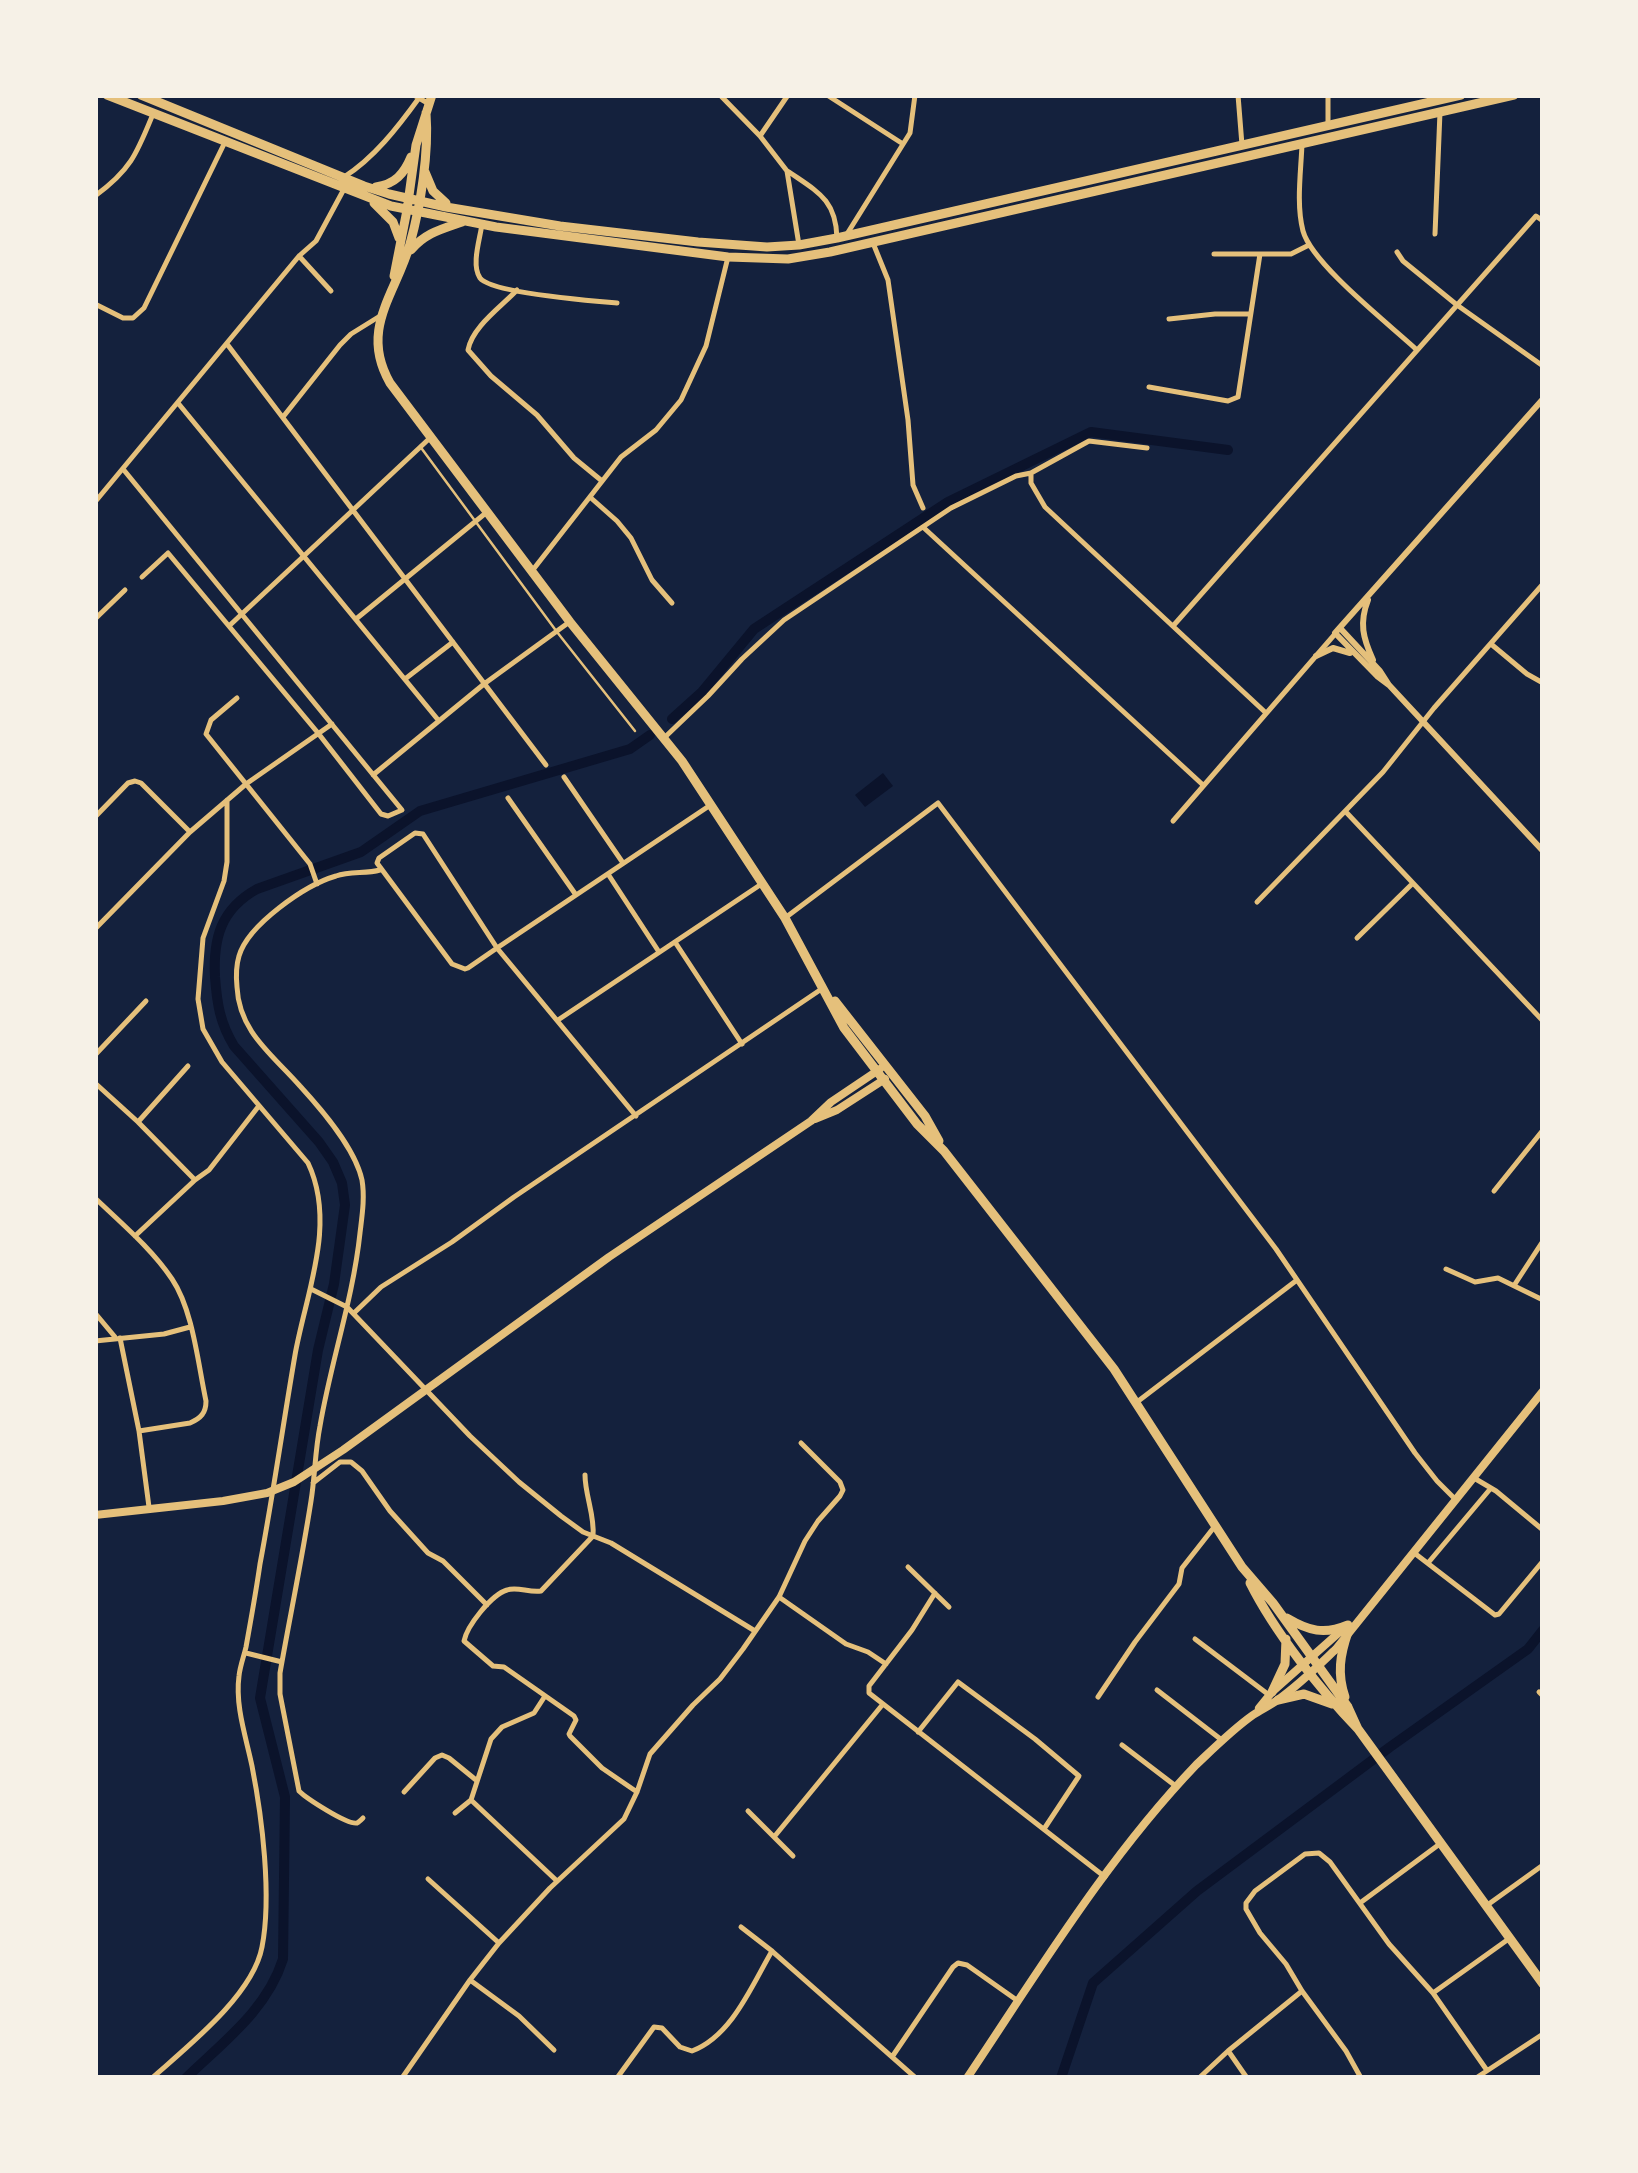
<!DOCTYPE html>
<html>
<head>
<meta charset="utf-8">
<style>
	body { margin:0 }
	#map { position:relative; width:1638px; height:2173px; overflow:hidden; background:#14213d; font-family:Inter,sans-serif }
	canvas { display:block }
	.frame { position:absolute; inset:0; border:98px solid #f6f1e7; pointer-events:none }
</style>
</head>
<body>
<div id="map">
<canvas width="1638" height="2173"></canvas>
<div class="frame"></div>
</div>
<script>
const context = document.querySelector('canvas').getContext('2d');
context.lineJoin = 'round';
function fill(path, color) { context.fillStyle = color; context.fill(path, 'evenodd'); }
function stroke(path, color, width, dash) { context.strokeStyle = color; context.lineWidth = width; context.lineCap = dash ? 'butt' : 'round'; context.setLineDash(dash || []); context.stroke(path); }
const water = new Path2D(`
	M883 773 893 786 865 807 855 795Z`);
const canal = new Path2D(`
	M672 719 702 692 754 629 948 502 1091 432 1228 450
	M186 2078C223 2042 267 2010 283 1959L285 1797 260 1698 318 1350 334 1284 345 1205 342 1183 333 1162 319 1142 234 1046C220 1023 217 1004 215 977 213 938 221 909 257 889L361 852 420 811 630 749 650 735
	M1061 2078 1093 1983 1197 1891 1390 1747 1528 1649 1543 1630`);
const service = new Path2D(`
	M422 449 557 632 635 731`);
const minor = new Path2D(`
	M414 95 429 104
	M720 95 760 136 787 171 799 245
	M827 95 903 144
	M1238 95 1242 145
	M1328 95V126
	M760 136 788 95
	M1302 144C1301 171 1296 204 1303 231 1312 264 1389 324 1417 350
	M789 172C818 192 836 200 837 238
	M344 177C374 158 398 127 419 98
	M95 196C131 170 137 153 153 114
	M482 224C480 239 471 265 480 278 491 293 593 301 617 303
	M847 234 910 133 915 95
	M1435 234 1440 112
	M873 243 888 280 908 420 913 485 923 508
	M1397 252 1403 261 1457 305 1543 366
	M1214 254H1291L1309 245
	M299 256 316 241 344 189
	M517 290C501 307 472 327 468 350L491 376 537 415 574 458 602 481
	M95 304 123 318H133L144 308 225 142
	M1169 319 1215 314H1250
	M227 344 546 765
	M1149 387 1228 401 1238 397 1260 254
	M178 403 439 721
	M283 417 340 345 351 334 380 316
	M123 469 402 810 388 816 381 814 318 733 168 553 142 577
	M1031 473V483L1045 507 1266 713
	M591 498 617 521 631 538 652 580 672 603
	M95 502 299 256 331 291
	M924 528 1203 785
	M532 571 621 457 656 430 681 400 706 346 728 257
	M95 619 125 590
	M356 619 487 512
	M229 626 431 437
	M1173 626 1536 216 1543 221
	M1491 644 1527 674 1543 683
	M405 679 453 642
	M237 698 211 720 206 734 310 864 317 884
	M664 738 708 696 742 659 784 620 951 508 1016 476 1031 473 1089 441 1147 448
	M373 775 484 684 568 623
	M564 777 623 863
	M508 798 576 895
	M1346 812 1543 1021
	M95 817 128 783 135 781 141 783 190 832
	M1173 821 1335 634
	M608 874 659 952
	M1257 902 1383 772 1434 708 1543 584
	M785 918 938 803 1276 1249 1415 1453 1437 1481 1456 1500
	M95 929 190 832 246 784 332 724
	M1357 938 1413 883
	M675 942 742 1044
	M558 1020 763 883
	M95 1055 146 1001
	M95 1083 138 1122 195 1180
	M636 1116 497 948 423 834 415 833 379 858 377 863 452 964 465 969 468 968 497 948 709 806
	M138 1122 188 1066
	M1494 1191 1543 1130
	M95 1198C121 1223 151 1248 172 1279 193 1310 198 1364 206 1401 206 1413 201 1418 190 1423L139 1431
	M135 1236 195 1180 209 1170 258 1107
	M1446 1269 1475 1282 1498 1278 1543 1300
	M1515 1284 1543 1241
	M311 1289 347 1307 470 1436 519 1482 561 1516 583 1532 611 1543 755 1631
	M95 1313 115 1337
	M354 1313 381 1287 452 1242 514 1197 823 988
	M120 1338 139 1431 149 1507
	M95 1341 164 1334 190 1327
	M1137 1402 1297 1280
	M585 1475C585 1495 595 1516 593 1536L541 1591C529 1593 517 1586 507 1590 491 1595 467 1626 464 1641L493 1666 504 1667 574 1716 576 1720 569 1734 570 1736 602 1768 637 1792
	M1474 1478 1496 1491 1543 1530
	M313 1483 340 1462H351L362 1471 390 1511 428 1553 443 1561 487 1605
	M1413 1552 1495 1615 1499 1614 1543 1561
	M1428 1563 1491 1488
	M908 1567 949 1607
	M935 1593 912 1630 869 1686V1693L1105 1877
	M779 1597 846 1644 868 1652 886 1664
	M1195 1639 1269 1695
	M246 1653 282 1662
	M1157 1690 1223 1741
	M1539 1692 1543 1696
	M1098 1697 1135 1642 1179 1584 1182 1568 1215 1526
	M918 1732 958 1682 1035 1739 1079 1776 1044 1829
	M1122 1745 1177 1787
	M404 1792 435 1758 442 1755 449 1758 476 1780
	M471 1800 557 1881
	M748 1811 793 1856
	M455 1813 471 1800 491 1739 502 1727 534 1713 545 1696
	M363 1818C361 1820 359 1822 357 1823 347 1825 306 1798 299 1791L280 1694V1673C290 1616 302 1559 311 1501 315 1476 315 1451 320 1426 331 1361 353 1299 360 1233 362 1216 365 1198 362 1180 355 1148 322 1110 300 1086 273 1055 239 1032 237 987 236 977 236 966 239 956 248 925 305 885 336 876 350 871 366 874 380 870
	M774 1837 883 1704
	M428 1879 499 1943
	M1360 1903 1441 1843
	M1486 1906 1543 1865
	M741 1927 772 1951 916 2078
	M470 1980 519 2016 554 2050
	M1433 1993 1510 1938
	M1229 2052 1247 2078
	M892 2057 953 1967 958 1963 967 1965 1018 2001
	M152 2078C188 2046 253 1995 262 1947 272 1896 262 1817 252 1766 246 1737 235 1706 239 1676 240 1666 244 1656 246 1647 251 1619 256 1592 260 1564 273 1495 283 1425 295 1355 306 1293 337 1224 308 1163L222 1062 203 1029 198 999 203 938 224 881 227 862V800
	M402 2078 470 1980 499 1943 550 1888 624 1819 637 1792 650 1754 693 1705 720 1679 743 1649 779 1597 805 1541 818 1521 840 1496 843 1490 840 1482 801 1443
	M617 2078 654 2027 662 2028 680 2047 692 2051C732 2036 752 1985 772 1951
	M1199 2078 1228 2051 1302 1991
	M1361 2078 1346 2051 1302 1991 1286 1964 1260 1933 1246 1909V1903L1255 1891 1305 1854 1319 1853 1330 1862 1389 1944 1433 1993 1486 2069
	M1476 2078 1543 2034`);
const tertiary = new Path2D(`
	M1368 600C1359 623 1363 638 1373 660
	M1340 628 1380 671 1389 685 1543 851
	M1316 656 1333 648 1350 653
	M1389 685 1377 676 1335 633 1543 399`);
const secondary = new Path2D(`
	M815 1119 837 1110 885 1079
	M95 1515 223 1501 267 1493 294 1482 343 1450 609 1257 811 1121 831 1102 880 1069
	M1259 1708 1272 1692 1343 1629
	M967 2078C1038 1972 1107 1858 1196 1765 1214 1748 1233 1729 1253 1715 1262 1709 1271 1705 1279 1699 1300 1684 1318 1666 1336 1649L1543 1391`);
const primary = new Path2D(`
	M107 95 391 206 496 227 728 257 788 259 830 252 1514 95
	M141 95 364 186 389 194 446 207 560 226 698 242 767 247 799 245 837 238 1461 95
	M426 113C429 153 421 204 410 244 396 294 359 329 390 383L570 622 682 761 785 918 844 1028 917 1124 944 1151 1114 1369 1242 1567 1273 1603 1348 1707 1358 1729
	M425 172 433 191 446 203
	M376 187C395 184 404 174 411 157
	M374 203 393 222 399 238
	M411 250C425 233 442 229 462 222
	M394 276 407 210 416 145 432 95
	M835 1001 925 1116 939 1141
	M1250 1583C1274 1631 1321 1691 1358 1729L1543 1984
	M1287 1618C1309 1631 1324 1635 1348 1625
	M1272 1692 1285 1664 1286 1639
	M1345 1697C1337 1674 1340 1655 1348 1632
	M1278 1700 1304 1694 1332 1704`);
fill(water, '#0b132b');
stroke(canal, '#0b132b', 10);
stroke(service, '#e5c07b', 2.5);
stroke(minor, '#e5c07b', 5);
stroke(tertiary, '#e5c07b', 6);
stroke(secondary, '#e5c07b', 8);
stroke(primary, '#e5c07b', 9);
</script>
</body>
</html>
